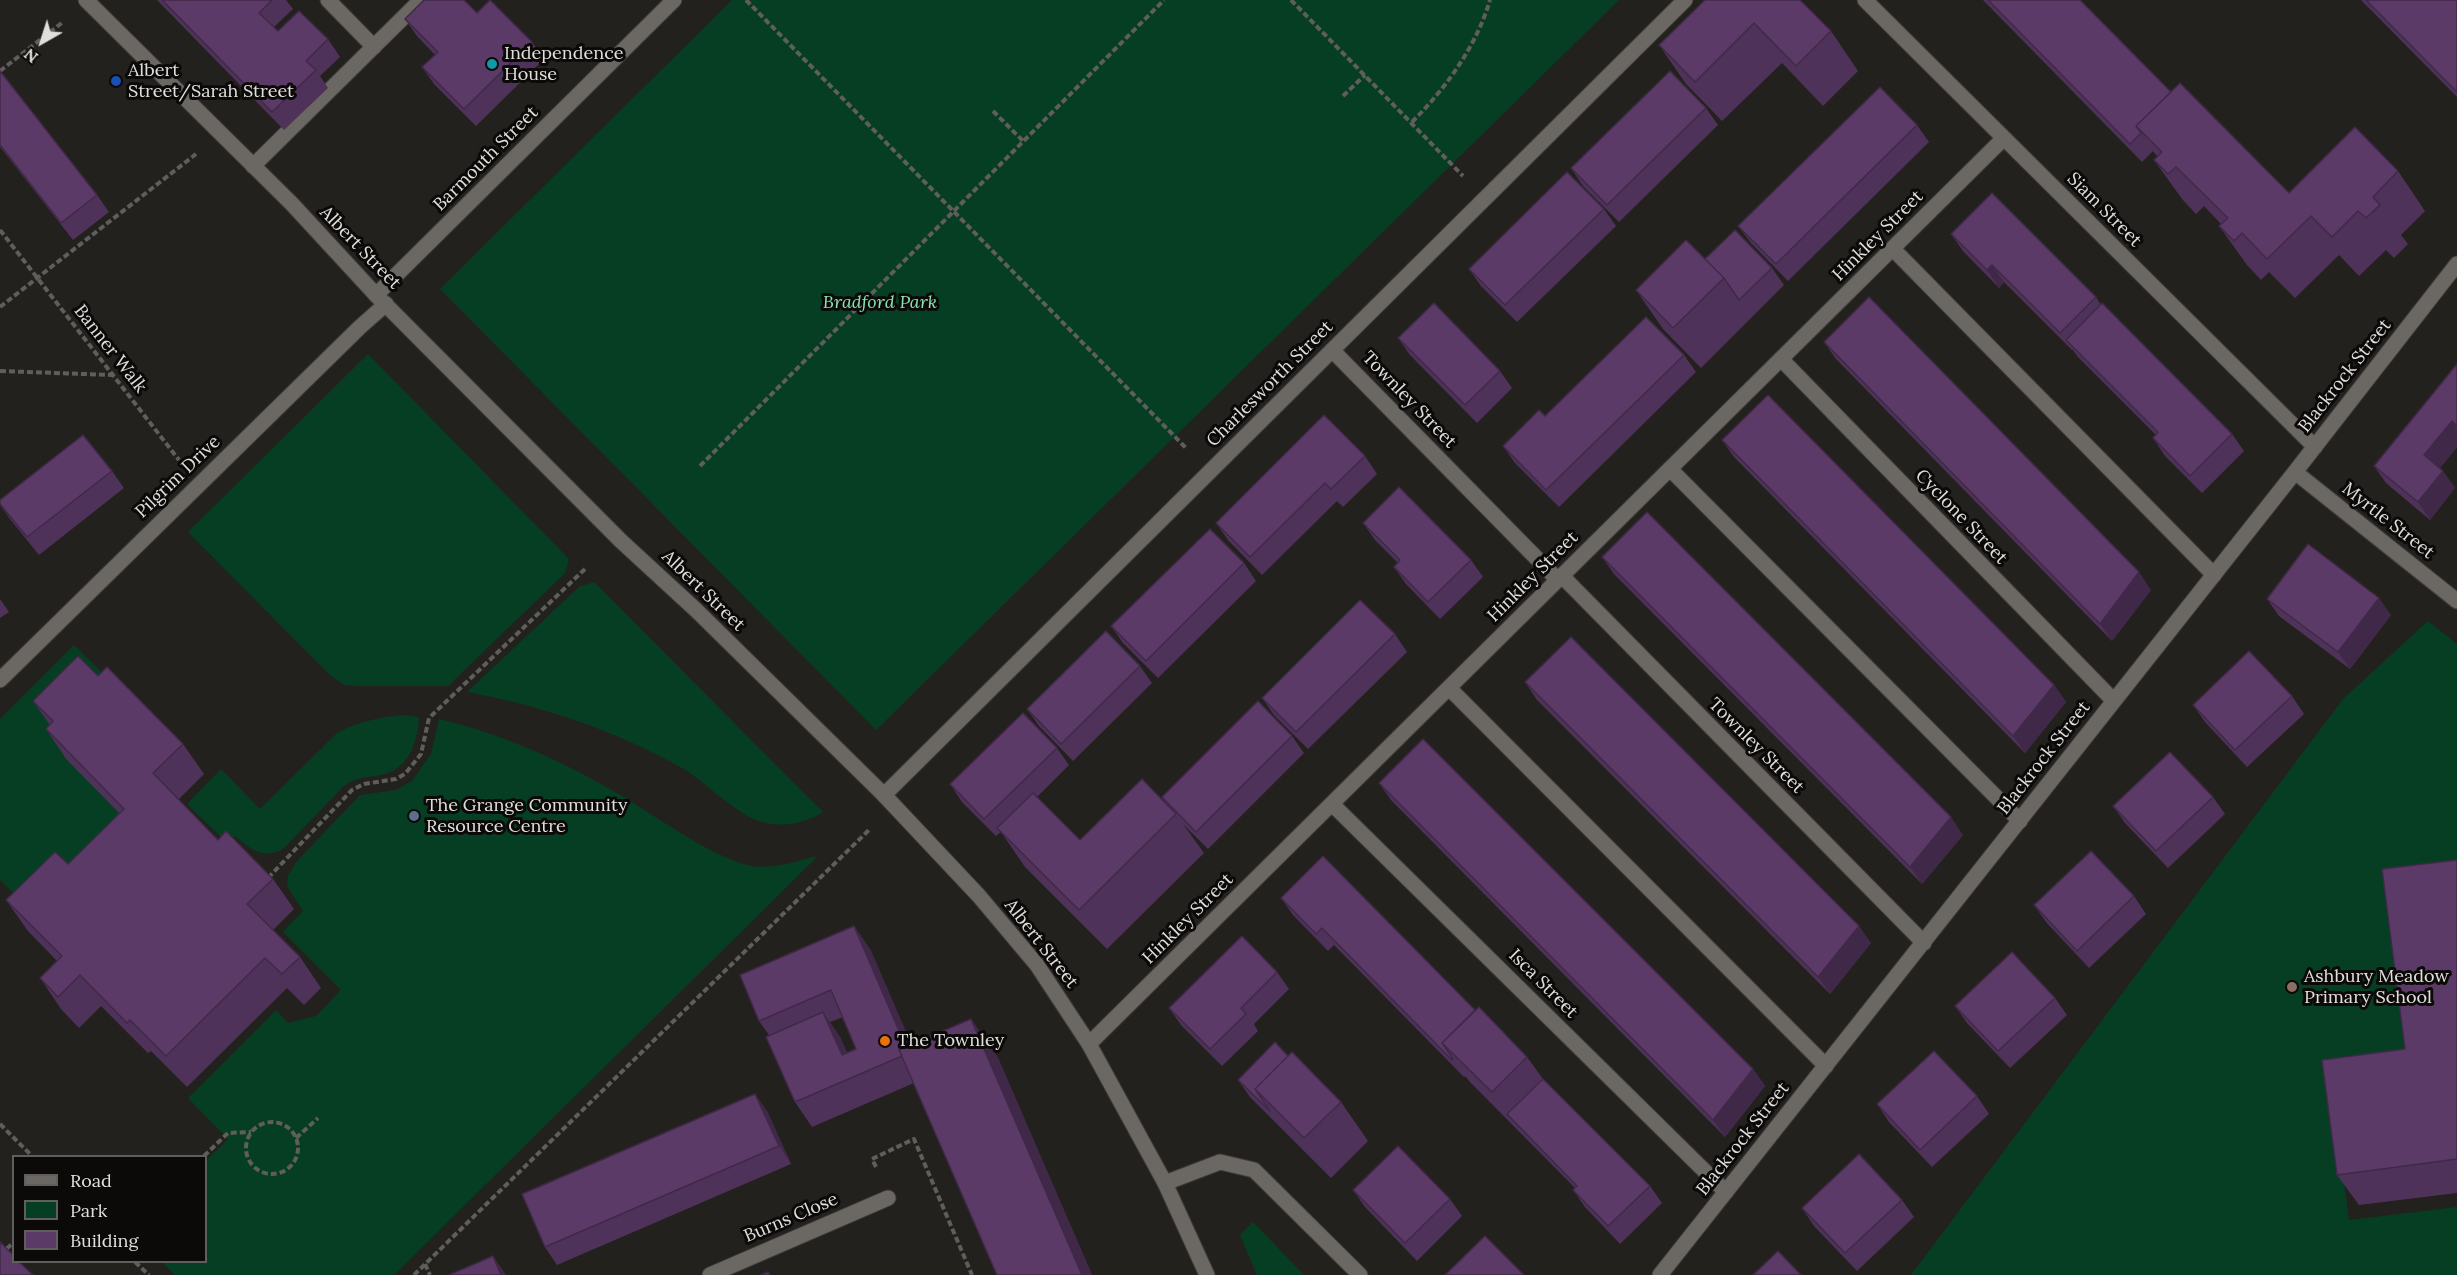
<!DOCTYPE html>
<html>
<head>
<meta charset="utf-8">
<style>
	body { margin:0 }
	#map { position:relative; width:2457px; height:1275px; overflow:hidden; background:#23211e; font-family:Lora,serif }
	canvas { display:block }
	.legend { position:absolute; left:12px; top:1155px; width:195px; height:108px; box-sizing:border-box; background:#0c0a09; border:2px solid #615f5e; margin:0; padding:8px 10px; list-style:none; font-size:18px; color:#e1dfdd }
	.legend li { display:flex; align-items:center; gap:12px; height:30px }
	.legend b { width:30px; border:2px solid #615f5e }
	.north { position:absolute; left:12px; top:12px; width:60px; height:60px; -webkit-text-stroke:4px #0c0a09; paint-order:stroke; rotate:219deg; font-size:16px; font-weight:700; line-height:24px; text-align:center; color:#e1dfdd }
	.north::after { content:''; display:block; margin:auto; width:21px; height:27px; background:#e1dfdd; clip-path:polygon(50% 0,100% 100%,50% 72%,0 100%) }
</style>
</head>
<body>
<div id="map">
<canvas width="2457" height="1275"></canvas>
<ul class="legend">
<li><b style="height:8px;background:#6b6864"></b>Road</li>
<li><b style="height:16px;background:#063e24"></b>Park</li>
<li><b style="height:16px;background:#5c3a67"></b>Building</li>
</ul>
<div class="north">N</div>
</div>
<script>
const context = document.querySelector('canvas').getContext('2d');
context.lineJoin = 'round';
function fill(path, color) { context.fillStyle = color; context.fill(path, 'evenodd'); }
function stroke(path, color, width, dash) { context.strokeStyle = color; context.lineWidth = width; context.lineCap = dash ? 'butt' : 'round'; context.setLineDash(dash || []); context.stroke(path); }
function drawText(font, color, halo, rows, align = 'center') {
  context.font = font + ' Lora,serif'; context.lineWidth = 6; context.setLineDash([]); context.textBaseline = 'middle'; context.strokeStyle = halo; context.fillStyle = color; for (const [text, x, y, turn = 0] of rows) {
    context.save(); context.translate(x, y); context.rotate((+turn || 0) * Math.PI / 180); context.textAlign = isNaN(turn) ? turn : align; if (halo) context.strokeText(text, 0, 0); context.fillText(text, 0, 0); context.restore();
  }
}
const green = new Path2D(`
	M732 0H1619L876 730 440 289Z
	M368 354 569 559 565 573 448 686H359L344 685 330 675 188 532Z
	M594 582 823 812C806 823 786 827 766 823 737 817 708 783 682 768 614 730 543 706 467 692L579 587Z
	M2428 621 2457 644V882L2414 1070 2331 1081 2349 1220 2457 1207V1275H1911L2343 699Z
	M74 645 110 680 67 760 145 839 39 919 0 880V719Z
	M402 715 419 717C418 742 408 771 380 775 366 778 356 777 344 786L283 849C263 860 250 849 235 836L227 843 187 804 221 769 260 809 337 733C357 722 380 717 402 715Z
	M439 719C504 734 569 764 627 799 662 820 707 854 747 865 770 871 796 861 818 856L394 1275H175L162 1262H206V1161L228 1139 188 1098 276 1010 288 1023 316 1016 341 990 283 932 303 911 287 886 288 876 296 862 360 795 396 790 412 781 431 754Z
	M1253 1222 1304 1275H1257L1240 1235Z`);
const path = new Path2D(`
	M746 0 1186 448
	M1291 0 1463 176
	M0 71 63 22
	M1343 96 1365 75
	M993 111 1023 141
	M1412 122C1446 88 1476 47 1490 0
	M0 230 179 460
	M0 307 196 154
	M0 371 112 375
	M700 466 1164 0
	M268 878 352 790 364 784 396 779 405 774 421 754 429 718 586 568
	M246 1148a26 26 0 1 1 52 0a26 26 0 1 1-52 0Z
	M0 1124 32 1156
	M296 1138 318 1118
	M204 1156 228 1133 251 1132
	M876 1167 872 1159 914 1139 972 1275
	M0 1255 14 1242
	M135 1262 149 1275
	M425 1264 430 1275
	M414 1275 870 829`);
const service = new Path2D(`
	M328 0 374 47
	M253 166 421 0
	M1893 249 2214 575
	M1670 469 2020 821
	M1449 688 1826 1066`);
const minor = new Path2D(`
	M1865 0 2315 447
	M376 295 674 0
	M1332 350 1558 580
	M1781 359 2114 701
	M2295 472 2457 601
	M1562 576 1924 943
	M0 680 360 327 386 304
	M884 795 1685 0
	M1332 804 1726 1192
	M1089 1044 2004 138
	M1165 1183 1220 1162 1254 1170 1360 1275
	M710 1275 888 1198
	M1660 1275 2295 472 2457 264`);
const tertiary = new Path2D(`
	M86 0 292 204 376 295 621 541 696 610 884 795 979 896 1037 965 1089 1044 1165 1183 1207 1275`);
const wall = new Path2D(`
	M157 0H286L293 9 274 27 278 31 328 39 340 57 320 76 328 88 284 130Z
	M1705 0 1831 31 1858 71 1823 106 1782 63 1722 121 1686 84 1659 45Z
	M1983 0H2080L2171 92 2289 193 2398 171 2425 211 2401 235 2408 244 2394 258 2386 250 2359 276 2339 255 2295 298 2269 272 2261 280 2247 265 2219 226 2221 224 2204 206 2196 214 2182 199 2154 160 2157 156 2153 151 2142 162Z
	M2361 0H2457V97Z
	M477 13 532 42 544 59 476 126 434 84 422 67 435 55 417 36 405 19Z
	M0 71 97 195 109 212 73 240 0 147Z
	M1706 108 1718 125 1619 222 1583 186 1571 168Z
	M1917 125 1929 142 1788 281 1751 243 1738 226Z
	M1604 209 1616 226 1517 322 1481 286 1469 269Z
	M1951 234 2096 297 2101 305 2232 434 2244 451 2202 493 2165 456 2153 438 2156 435 2078 357 2072 349V350L2004 282 1999 288 1963 251Z
	M1705 259 1772 268 1784 285 1701 368 1663 329 1636 290Z
	M1398 338 1500 371 1512 388 1477 423 1410 355Z
	M1824 342 2151 590 2112 641 1836 359Z
	M1684 355 1696 372 1559 507 1515 463 1503 446 1545 416Z
	M2457 364V447L2440 468 2455 488 2430 520 2386 483 2374 466Z
	M1722 440 2054 685 2066 702 2025 753 1734 457Z
	M1365 456 1377 474 1343 507 1337 501 1262 575 1228 540 1216 523Z
	M112 471 124 488 39 555 10 519 0 505Z
	M1363 523 1471 560 1483 577 1440 619 1406 584 1394 567 1398 563 1375 540Z
	M1602 557 1963 835 1922 884 1614 574Z
	M1244 563 1256 581 1158 678 1123 643 1111 626Z
	M0 599 9 612 0 618Z
	M2267 599 2391 615 2350 669 2279 616Z
	M1395 634 1407 652 1308 749 1274 715 1262 698Z
	M1140 666 1152 683 1073 761 1039 726 1027 709Z
	M98 676 183 744 204 774 178 800 218 840 273 879 294 909 273 930 300 957 321 988 304 1005 287 988 187 1087 151 1051 148 1053 101 1006 79 1028 61 1009 40 978 57 961 28 931 6 900 68 864 119 813 67 760 46 729 50 725 33 701Z
	M1525 682 1871 943 1830 994 1537 700Z
	M2292 696 2304 714 2247 767 2205 722 2193 705Z
	M1292 736 1304 753 1208 849 1183 824 1204 853 1107 949 1025 867 1001 832 996 836 962 802 950 784 1057 748 1069 765 1037 797 1080 840 1166 804 1162 797Z
	M1379 783 1753 1069 1765 1086 1725 1137 1391 800Z
	M2213 797 2225 814 2168 868 2125 823 2113 806Z
	M2457 860V1193L2359 1205 2337 1175 2405 1049Z
	M2134 896 2146 914 2089 968 2046 922 2034 905Z
	M1281 898 1475 1010 1527 1057 1543 1079 1650 1186 1662 1203 1620 1244 1585 1207 1573 1190 1575 1188 1470 1082 1465 1076 1464 1077 1334 945 1328 951 1293 915Z
	M854 926 871 951 911 1044 971 1019 998 1058 1092 1275H997L914 1083 812 1127 795 1102 769 1035 759 1021ZM843 1017 856 1049 847 1053 840 1037 830 1022Z
	M1277 972 1289 989 1254 1024 1258 1031 1222 1066 1181 1025 1169 1008Z
	M2055 998 2067 1015 2010 1068 1967 1023 1955 1006Z
	M1288 1056 1341 1102 1368 1141 1331 1178 1250 1097 1238 1080Z
	M1977 1096 1989 1114 1932 1167 1889 1122 1877 1104Z
	M767 1111 791 1164 557 1265 545 1247Z
	M1353 1190 1450 1199 1462 1216 1417 1261 1365 1207Z
	M1902 1200 1914 1217 1857 1271 1814 1226 1802 1208Z`);
const shadedWall = new Path2D(`
	M1992 265 2004 282 1999 288 1987 270Z
	M2452 421 2457 429V447L2436 473 2424 455Z
	M2443 471 2455 488 2430 520 2418 502Z
	M2139 572 2151 590 2112 641 2100 624Z
	M2379 598 2391 615 2350 669 2338 652Z
	M2054 685 2066 702 2025 753 2013 736Z
	M1951 817 1963 835 1922 884 1910 867Z
	M854 926 871 951 926 1078 909 1053Z
	M1859 926 1871 943 1830 994 1818 977Z
	M823 1012 840 1037 857 1075 842 1055Z
	M971 1019 998 1058 1092 1275H1082Z
	M1753 1069 1765 1086 1725 1137 1713 1120Z
	M755 1094 767 1111 791 1164 779 1146Z
	M493 1256 506 1275H501Z`);
const building = new Path2D(`
	M162 0H272L259 13 278 31 299 11 328 39 306 61 316 70 272 112Z
	M424 0H464L477 13 490 0 532 42 464 109 422 67 438 52 405 19Z
	M1705 0H1800L1831 31 1796 66 1754 23 1695 82 1659 45Z
	M1988 0H2080L2171 92 2136 126 2141 133 2130 144Z
	M2366 0H2457V92Z
	M0 71 97 195 61 223 0 145Z
	M1670 71 1706 108 1607 205 1571 168Z
	M2180 83 2289 193 2355 127 2398 171 2373 197 2380 205 2366 218 2358 211 2332 237 2311 216 2267 259 2242 233 2234 241 2219 226 2228 218 2176 167 2168 174 2154 160 2162 152 2136 126Z
	M1880 87 1917 125 1776 264 1738 226Z
	M1567 172 1604 209 1505 305 1469 269Z
	M1992 193 2096 297 2060 333 1992 265 1987 270 1951 234Z
	M1735 230 1772 268 1739 300 1724 278 1705 259Z
	M1686 240 1724 278 1673 328 1636 290Z
	M1869 297 2139 572 2100 624 1824 342Z
	M1434 303 1500 371 1465 405 1398 338Z
	M2102 303 2232 434 2190 476 2153 438 2158 432 2066 340Z
	M1646 317 1684 355 1546 490 1503 446 1539 410 1545 416Z
	M2457 364V426L2452 421 2424 455 2443 471 2418 502 2374 466Z
	M1768 395 2054 685 2013 736 1722 440Z
	M1324 415 1365 456 1331 489 1325 483 1250 557 1216 523Z
	M83 435 112 471 27 537 0 504V500Z
	M1399 487 1471 560 1428 602 1394 567 1400 560 1363 523Z
	M1647 512 1951 817 1910 867 1602 557Z
	M1210 529 1244 563 1146 661 1111 626Z
	M2308 544 2379 598 2338 652 2267 599Z
	M1360 600 1395 634 1296 732 1262 698Z
	M1106 631 1140 666 1061 744 1027 709Z
	M1571 637 1859 926 1818 977 1525 682Z
	M2249 651 2292 696 2235 750 2193 705Z
	M78 656 98 676 107 667 183 744 153 773 218 840 226 831 273 879 247 904 300 957 282 974 265 958 166 1056 130 1020 127 1023 80 975 58 997 40 978 62 956 6 900 55 852 68 864 124 809 46 729 53 721 33 701Z
	M1258 701 1292 736 1196 832 1162 797Z
	M1023 713 1057 748 984 819 950 784Z
	M1423 739 1753 1069 1713 1120 1379 783Z
	M2170 752 2213 797 2156 851 2113 806Z
	M1142 779 1176 814 1079 910 997 828 1033 793 1080 840Z
	M2091 851 2134 896 2077 951 2034 905Z
	M1323 856 1475 1010 1442 1043 1453 1059 1452 1060 1322 928 1316 934 1281 898Z
	M2457 860V1159L2337 1175 2322 1060 2405 1049 2382 869Z
	M854 926 906 1047 899 1050 902 1056 795 1102 766 1037 823 1012 842 1055 856 1049 831 990 759 1021 740 975Z
	M1242 936 1277 972 1241 1008 1246 1014 1210 1049 1169 1008Z
	M2012 952 2055 998 1998 1051 1955 1006Z
	M1479 1007 1527 1057 1492 1092 1442 1043Z
	M971 1019 1082 1275H997L899 1050Z
	M1275 1042 1288 1056 1255 1089 1270 1111 1238 1080Z
	M1934 1051 1977 1096 1920 1150 1877 1104Z
	M1292 1052 1341 1102 1304 1138 1255 1089Z
	M1543 1079 1650 1186 1608 1226 1573 1190 1577 1186 1507 1114Z
	M755 1094 779 1146 545 1247 522 1194Z
	M1398 1146 1450 1199 1405 1243 1353 1190Z
	M1859 1154 1902 1200 1845 1253 1802 1208Z
	M1485 1236 1524 1275H1445Z
	M0 1242 14 1256V1262H19L33 1275H0Z
	M1778 1251 1801 1275H1753Z
	M493 1256 501 1275H449Z
	M768 1272 770 1275H761Z`);
const markers = [
	[492,64,6,"#0f9aa8"],
	[116,81,6,"#1a4fb4"],
	[414,816,6,"#5c6f8a"],
	[2292,987,6,"#8d6e63"],
	[885,1041,6,"#e8710a"]
];
const poiNames = [
	["Independence",504,54],
	["House",504,75],
	["Albert",128,71],
	["Street/Sarah Street",128,92],
	["The Grange Community",426,806],
	["Resource Centre",426,827],
	["Ashbury Meadow",2304,977],
	["Primary School",2304,998],
	["The Townley",897,1041]
];
const streetNames = [
	["Barmouth Street",486,159,-45],
	["Siam Street",2104,210,45],
	["Hinkley Street",1878,236,-45],
	["Albert Street",360,248,46],
	["Banner Walk",110,349,52],
	["Blackrock Street",2345,376,-52],
	["Charlesworth Street",1270,384,-45],
	["Townley Street",1409,400,46],
	["Pilgrim Drive",178,477,-44],
	["Cyclone Street",1961,517,46],
	["Myrtle Street",2388,521,38],
	["Hinkley Street",1533,577,-45],
	["Albert Street",703,591,44],
	["Townley Street",1756,746,45],
	["Blackrock Street",2044,758,-52],
	["Hinkley Street",1188,919,-45],
	["Albert Street",1041,944,52],
	["Isca Street",1543,984,45],
	["Blackrock Street",1743,1139,-52],
	["Burns Close",791,1218,-23]
];
const parkNames = [
	["Bradford Park",880,303]
];
fill(green, '#063e24');
stroke(service, '#3f3d3b', 17);
stroke(minor, '#3f3d3b', 17);
stroke(tertiary, '#3f3d3b', 17);
stroke(path, '#605e5b', 4, [6, 3]);
stroke(service, '#6b6864', 15);
stroke(minor, '#6b6864', 15);
stroke(tertiary, '#6b6864', 15);
fill(wall, '#4f3259');
fill(shadedWall, '#402948');
fill(building, '#5c3a67');
stroke(building, '#402948', 1.5);
for (const [x, y, r, color] of markers) { const dot = new Path2D(); dot.arc(x, y, r, 0, 2 * Math.PI); context.fillStyle = color; context.fill(dot); stroke(dot, '#0c0a09', 2); }
drawText('18px', '#e1dfdd', '#0c0a09', poiNames, 'left');
drawText('18px', '#e1dfdd', '#0c0a09', streetNames);
drawText('italic 18px', '#8be3b0', '#0c0a09', parkNames);
</script>
</body>
</html>
